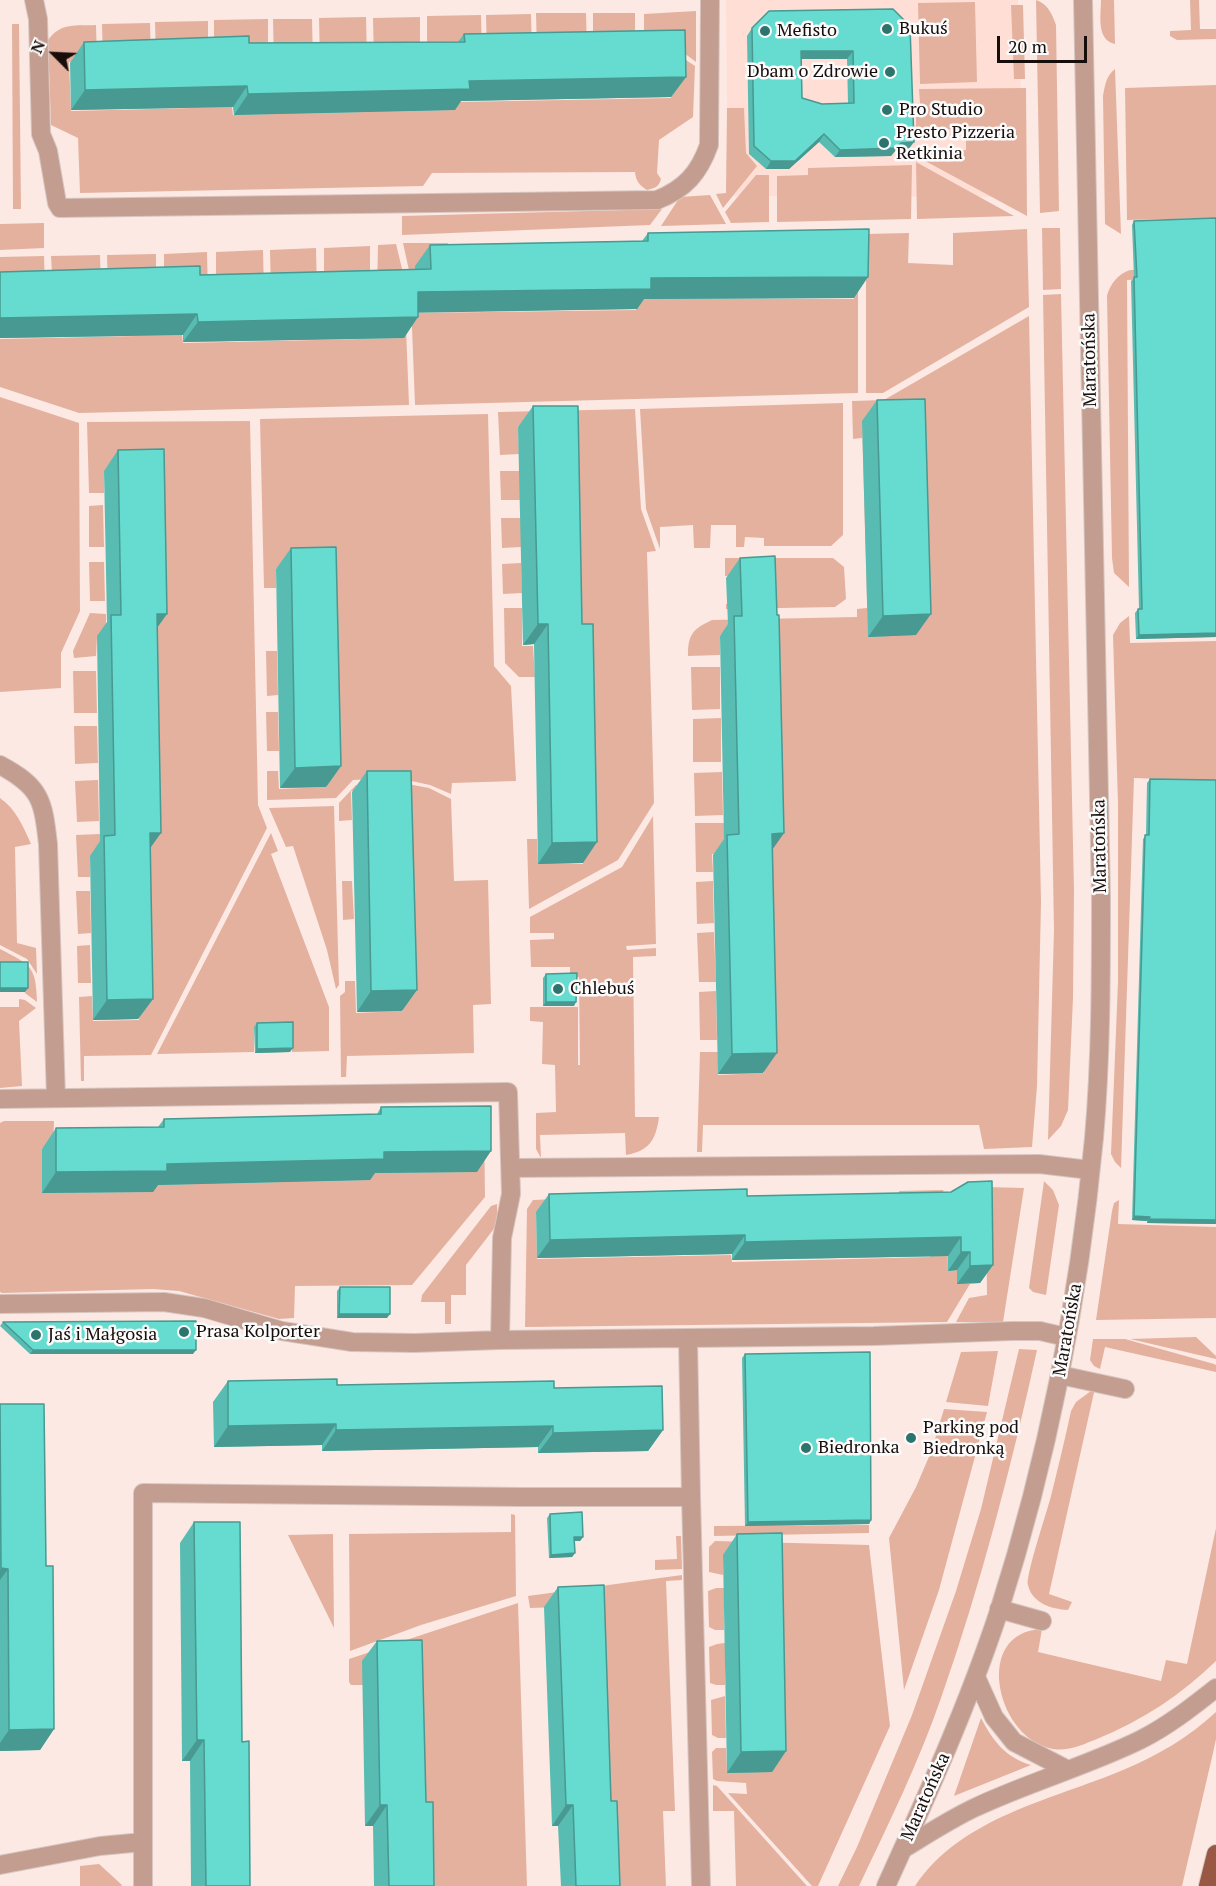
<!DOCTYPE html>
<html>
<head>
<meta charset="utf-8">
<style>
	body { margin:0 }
	#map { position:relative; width:1216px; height:1886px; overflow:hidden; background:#fce9e3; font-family:"PT Serif",serif }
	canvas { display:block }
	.north { position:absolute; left:24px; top:24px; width:60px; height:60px; -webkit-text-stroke:4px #fbfbfb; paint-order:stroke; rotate:294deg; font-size:16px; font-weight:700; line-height:24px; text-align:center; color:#170d0a }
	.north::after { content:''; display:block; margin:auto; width:21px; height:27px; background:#170d0a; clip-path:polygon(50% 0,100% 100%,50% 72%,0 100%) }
	.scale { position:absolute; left:997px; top:36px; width:90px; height:27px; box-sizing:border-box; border:3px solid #170d0a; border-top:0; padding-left:8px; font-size:18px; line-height:21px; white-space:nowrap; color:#170d0a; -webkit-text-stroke:4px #fbfbfb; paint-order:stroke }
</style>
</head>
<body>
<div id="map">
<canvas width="1216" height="1886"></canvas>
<div class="north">N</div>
<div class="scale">20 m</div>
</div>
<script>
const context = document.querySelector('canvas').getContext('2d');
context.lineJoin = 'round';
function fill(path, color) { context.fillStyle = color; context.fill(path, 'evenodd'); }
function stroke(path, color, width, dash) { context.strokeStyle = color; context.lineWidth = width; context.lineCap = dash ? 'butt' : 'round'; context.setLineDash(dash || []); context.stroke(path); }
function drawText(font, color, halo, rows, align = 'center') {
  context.font = font + ' "PT Serif",serif'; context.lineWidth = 5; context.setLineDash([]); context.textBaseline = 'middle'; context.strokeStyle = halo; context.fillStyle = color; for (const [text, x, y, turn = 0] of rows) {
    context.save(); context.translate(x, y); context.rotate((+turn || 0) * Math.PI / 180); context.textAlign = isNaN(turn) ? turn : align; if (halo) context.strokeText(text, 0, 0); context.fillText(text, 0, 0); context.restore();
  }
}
const built = new Path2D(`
	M726 0H1018L1024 197 728 196Z`);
const green = new Path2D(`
	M1036 0C1048 4 1052 14 1056 25L1059 211 1040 213Z
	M1101 0H1114L1115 44C1096 40 1101 15 1101 0Z
	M1190 0H1199L1200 29H1216V39L1177 40 1170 36V31L1191 30Z
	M975 2 977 82 920 84 918 3Z
	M1011 5H1023L1025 79H1014Z
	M696 11V62L668 41 644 42V14Z
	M536 13H586L587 51H537Z
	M593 13H635V50L593 51Z
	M531 14 532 52 487 53 486 15Z
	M481 15 482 54 427 62V16Z
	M366 17 367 61 320 62 319 18Z
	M420 17V62H374L373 18Z
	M268 19V63L214 56V20Z
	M273 19H312L313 63H274Z
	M208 21V57L156 58 155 22Z
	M150 23 151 59 103 61 102 24Z
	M12 24H19L21 209H13Z
	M96 25 97 61 69 62 71 111 232 107 233 115 455 110 456 102 671 98V50L695 66 693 117 659 140 657 173 661 179C659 187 655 188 647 190 639 185 636 181 635 172L432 173 423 186 80 193 78 138 51 125 48 40C61 22 76 26 96 25Z
	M1115 69 1121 234 1105 224 1103 96C1105 85 1106 76 1115 69Z
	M1216 85V218L1127 220 1125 88Z
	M1026 88 1027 216 916 156V151L966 150V129L916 130V117H921L919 89Z
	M727 108H744L746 153 757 166 723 208 716 194 726 193Z
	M916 162 1014 216 917 219Z
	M912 165 911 219 777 222V176L808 175V168Z
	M756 175H769V222L731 223 725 212Z
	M710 195 726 224 661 226 680 197Z
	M662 209 650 225 402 235V216Z
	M44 223V248L0 250V224Z
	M1042 228H1060L1061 289 1043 290Z
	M1027 229 1029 307 883 393H866V234L909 233 908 263 953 265V233Z
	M858 234V393L415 405 410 275 403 243H448L449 264 415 266 418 313 636 310 637 299H854L855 250Z
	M396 244 404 277 409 405 79 413 0 387V339L182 335 183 343 404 338 403 290H377L378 245Z
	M370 246V290L324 291V248Z
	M316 248 317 292 271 293 270 250Z
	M263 250 264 293 216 295V252Z
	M207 252 208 294 164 286V254Z
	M156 254V287L108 288 107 255Z
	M100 255 101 288 53 290 51 256Z
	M44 256 45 290 0 291V257Z
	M1130 270H1149L1155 279 1127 280 1129 587 1114 573 1112 558 1107 296C1110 284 1118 274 1130 270Z
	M1061 294 1074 891 1073 998 1068 1110 1061 1126 1048 1140 1054 930 1043 295Z
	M1029 316 1041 902 1037 1086 1032 1147 984 1149 979 1125H703L702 1152H697L700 1052H718V1075L764 1073 759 854 766 635H720V655L688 656C688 634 693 629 712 620L857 617V609L867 608 868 637 862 421V438L853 439 852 401 884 400Z
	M0 397 79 423 80 611 61 653V688L0 692Z
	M843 403V535L831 546H764V538L745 537 744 547H736V525H711L710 548H694L693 525 660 527V549L646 509 640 409Z
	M635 409 641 509 656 551 647 552 654 803 618 860 529 909 527 839H537L538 864H583L579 644 564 426H518L519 454 500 455 498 412Z
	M488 414 494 666 511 686 516 781 452 783 451 794 430 785 397 778 353 780 336 798 267 800V771H278L279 789 327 787 323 568H276V588H264L260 419Z
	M250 421 258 805 267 828 151 1055 84 1056V1081H81L79 997 92 996 93 1021 139 1020 136 855 149 470 104 471V493H89L87 422Z
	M500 471H520V500H501Z
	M103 505 104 547H89V506Z
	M501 518H521V547L502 548Z
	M725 558H833L844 567 846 599 835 607 726 609V604L763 603 762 575 725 576Z
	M89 562H104L105 601H90Z
	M521 563 522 593 503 594 502 564Z
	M504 608H522V646H533L535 677H519L505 663Z
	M90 613 106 614V635L97 636 96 656 74 658 73 651Z
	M1129 616 1130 643 1216 641V781L1134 778 1121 1168 1115 1162 1111 1154 1118 982V804L1113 635 1120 623Z
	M266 651H277L278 695 267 696Z
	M691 667H720V709L692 710Z
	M73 671H96L97 713H74Z
	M266 712H278L279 751H267Z
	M721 718V762H693V719Z
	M74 726H97L98 763 75 764Z
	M722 772 723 815 695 816 694 773Z
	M98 780 99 821 77 822 75 781Z
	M397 782 429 788 451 799 454 881 488 880 491 1004 473 1005 474 1053 347 1056 346 1077H341L340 996 345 992V981H355L356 1013 403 1011 398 790 351 791 352 820 339 821V803L356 785Z
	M0 798C16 809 23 826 31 844L15 847 17 943 36 948 37 974 27 959 0 945Z
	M334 806 339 985 336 989 327 950 293 846 286 847 269 808Z
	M653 816 656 944 626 946 627 950 656 948V956L633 957 635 1117H659C656 1139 650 1151 626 1155L625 1133 540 1135 541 1158 536 1149V1113L556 1112 555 1065 542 1064 543 1022 530 1021V1007H578V1065H583H580L579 977H570V967H531L530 940 554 939V933H530V917L622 867Z
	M695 823H724L725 854H712L713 872H696Z
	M271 833 278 851 271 854 329 1007V1051L292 1052 291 1026 254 1027V1052L157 1054Z
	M100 834V855L90 856V877H78L76 835Z
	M342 881H352L354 919 343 920Z
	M713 881 714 923 697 924 696 882Z
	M76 891H90L91 933 78 934Z
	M714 932 716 982H699L697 933Z
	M90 945 91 983H78L77 946Z
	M0 949C31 965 36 966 37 1002L25 993 26 966 0 965Z
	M716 991 717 1040H700L699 992Z
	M19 999 25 1000 36 1008 19 1021 22 1086 0 1088V1007H19Z
	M4 1121H54L53 1148H42V1193L153 1192V1185L370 1180V1173L477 1172V1127L484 1122 485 1197 412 1285 295 1286 294 1318 279 1319 179 1291 153 1289 2 1293 0 1292V1123Z
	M1044 1181 1053 1190 1059 1205 1046 1295 1033 1292 1029 1288Z
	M986 1187 1024 1188 1003 1322H956L969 1298 987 1295Z
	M943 1190 947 1205 948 1270H957V1284H970L947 1322 525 1327 527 1209 533 1200 556 1199V1211L536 1212 537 1259 731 1255 732 1262 930 1257V1209L899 1210V1191Z
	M1119 1200 1118 1224 1216 1227V1318L1096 1320 1112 1211 1114 1203Z
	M497 1204V1223L493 1230 466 1265V1295H451V1324H445V1302H421L422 1295 491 1206Z
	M1196 1337 1216 1356V1359L1130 1339Z
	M1093 1339H1125L1214 1364 1216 1365V1372L1105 1347 1100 1369 1094 1366 1090 1360Z
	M1019 1349 1037 1350C1011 1468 981 1584 941 1698 919 1762 888 1825 859 1886H838L857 1847 912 1715 956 1591 981 1509Z
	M998 1351 988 1406 946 1402 961 1352Z
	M1095 1388 1049 1594 1072 1602 1068 1610C1051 1609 1032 1603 1028 1585 1026 1574 1047 1512 1051 1496 1058 1468 1065 1439 1071 1411L1076 1402Z
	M944 1409 987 1412 939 1590 904 1690 889 1538 916 1487 931 1452Z
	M511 1514 515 1515 516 1596 421 1625 350 1651 349 1534 511 1532Z
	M869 1525V1533L714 1536V1526Z
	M1216 1528V1661C1182 1694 1142 1721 1097 1739 1082 1745 1065 1753 1049 1748 996 1735 973 1632 1042 1629L1038 1652 1161 1681 1166 1660 1187 1664Z
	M333 1534V1535L334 1628 288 1535Z
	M676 1536H681L682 1569 655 1570V1560L677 1559Z
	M715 1541 869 1545 890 1726 818 1886H812L728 1793 747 1794 746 1783 717 1781 713 1779 712 1752 716 1748H726L727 1772H771L723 1555V1575L709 1572V1547Z
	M682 1575V1580L666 1581 675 1811H663L666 1886H605L589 1606 530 1608 528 1596Z
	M716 1588H724V1630H715L709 1627 708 1591Z
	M518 1603 527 1886H420L363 1685H351L349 1682V1659Z
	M725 1643V1685H716L710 1683 709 1647 717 1644Z
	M725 1696 726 1738H718L712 1735 711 1700Z
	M1216 1712V1739L1213 1753 1182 1886H915C961 1817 1052 1800 1123 1770 1157 1756 1189 1737 1216 1712Z
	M981 1718C993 1741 1005 1757 1031 1765L954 1796Z
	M713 1785 717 1786 807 1886H736L734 1811H713Z
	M99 1864 122 1885 121 1886H80V1866Z`);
const minor = new Path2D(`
	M34 0 38 19 41 134 48 151 57 203 60 208 657 200C685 189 699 173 709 145L710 0
	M0 765C41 787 43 800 48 844L56 1098
	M0 1099 508 1092 511 1194 502 1238 500 1340
	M511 1168 1039 1164 1090 1170
	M0 1304 164 1302 204 1308 282 1331 352 1342 415 1343 500 1340 874 1336 1012 1331H1040L1066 1337
	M688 1339 691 1497
	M1060 1375 1125 1389
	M999 1609 1042 1621
	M976 1677 994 1717 1014 1742 1068 1770
	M903 1849C926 1835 949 1820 974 1808 1029 1782 1087 1766 1140 1740 1168 1726 1192 1707 1216 1688
	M0 1865 100 1846 143 1842
	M143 1886V1493L521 1497H691L701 1886
	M886 1886C927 1796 968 1705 999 1611 1048 1458 1079 1298 1094 1138 1101 1058 1101 977 1101 897L1083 0`);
const major = new Path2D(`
	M1208 1886 1216 1854`);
const wall = new Path2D(`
	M893 9 908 150H896L891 156 835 157 819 142 789 169H766L749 154 747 36 752 28ZM801 59H847L848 103 822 104 802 98Z
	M464 34 686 77 671 97 461 101 455 110 234 115 233 107 71 110 70 63 84 42 249 43 458 42Z
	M1134 221 1216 637 1136 639 1135 613 1138 609H1139L1131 281 1134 278 1132 225Z
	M648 233 854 298 644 299 637 309 418 312 404 338 183 342V335L0 338V272L200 275 415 269V266L430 245 642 241Z
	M877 400 916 635 868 637 862 421Z
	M533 406 582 624 583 863 538 864 534 644 523 645 518 427Z
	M118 450 157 628 150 848 153 999 138 1019 93 1020 90 856 100 841 97 636 107 622 104 471Z
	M291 548 341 766 326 787 280 788 276 569Z
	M740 558 784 833 772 849 763 1073 718 1074 713 855 724 839 720 636 728 624 726 578Z
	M367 771 402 1011 357 1012 352 792Z
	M1150 779 1216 1224 1147 1223V1221L1132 1220 1143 839 1146 835 1147 783Z
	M546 974 574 1006H543V978Z
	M257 1023 290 1052 255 1053 254 1027Z
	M381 1107 477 1172 375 1173 370 1180 158 1185 153 1192 42 1193V1149L56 1128 158 1127 164 1119 377 1114Z
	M951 1192 993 1265 980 1283 957 1284V1270L948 1271V1256L732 1260V1254L537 1258 536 1212 549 1194 747 1196Z
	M340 1287 387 1318H337V1291Z
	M3 1322 193 1354H30L0 1326Z
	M745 1354 871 1520 869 1524 745 1526 742 1358Z
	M228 1381 337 1385 554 1388 663 1430 648 1451 538 1453V1447L322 1451V1445L214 1447 213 1402Z
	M0 1404 46 1566 54 1729 40 1750 0 1751Z
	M550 1514 583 1537 580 1541H575V1553L572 1557 549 1558 547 1518Z
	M194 1522 242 1742 250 1886H191L190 1761H182L180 1543Z
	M737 1534 786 1751 772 1772 727 1773 723 1555Z
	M558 1587 611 1801 620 1886H561L558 1826H552L544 1607Z
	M377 1641 426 1802 434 1886H374L373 1826H365L362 1661Z`);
const shadedWall = new Path2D(`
	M801 51H853L847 59H796Z
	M686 77 671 97 461 101 455 110 234 115 248 94 469 81Z
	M247 86 233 107 71 110 85 90Z
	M824 134 819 142 789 169H766L771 161Z
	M914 142 908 150H896L891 156 835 157 840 150 901 143Z
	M868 277 854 298 644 299 637 309 403 313 418 292 651 278Z
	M197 314 183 335 0 338V318Z
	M418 317 404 338 183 342 198 322Z
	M157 614H167L152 635Z
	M931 614 916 635 868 637 883 616Z
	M538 624H548L534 644 523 645Z
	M1216 633V637L1136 639 1139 635Z
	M341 766 326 787 280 788 295 768Z
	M150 833H161L146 854Z
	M784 833 770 853 772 834Z
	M597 842 583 863 538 864 552 843Z
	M0 988H28L25 992H0Z
	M417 990 402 1011 357 1012 371 991Z
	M153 999 138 1019 93 1020 107 1000Z
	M546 1002H576L574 1006H543Z
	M293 1048 290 1052 255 1053 257 1049Z
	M777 1053 763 1073 718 1074 732 1054Z
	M491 1151 477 1172 375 1173 370 1180 158 1185 153 1192 42 1193 56 1172 167 1164 384 1152Z
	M1134 1216 1150 1217 1147 1221 1132 1220Z
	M1149 1219 1216 1220V1224L1147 1223Z
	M745 1235 732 1254 537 1258 550 1240Z
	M961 1237 948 1256 732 1260 745 1242Z
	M961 1252H970L957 1270 948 1271Z
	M993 1265 980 1283 957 1284 970 1266Z
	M339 1314H390L387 1318H337Z
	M33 1350H196L193 1354H30Z
	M336 1424 322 1445 214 1447 228 1426Z
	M553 1426 538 1447 322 1451 336 1430Z
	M663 1430 648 1451 538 1453 553 1433Z
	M871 1520 869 1524 745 1526 748 1522Z
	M574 1537H583L580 1541H572Z
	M575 1553 572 1557 549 1558 551 1555Z
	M1 1568 8 1569 0 1580V1570Z
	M54 1729 40 1750 0 1751V1743L9 1730Z
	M197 1740H204L190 1761H182Z
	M786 1751 772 1772 727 1773 741 1752Z
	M380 1805H387L373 1826H365Z
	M566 1805H573L558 1826H552Z`);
const building = new Path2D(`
	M893 9 910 26 914 142 901 143 896 148 840 150 824 134 795 161H771L754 146 752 28 769 11ZM801 51H853L854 103 822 104 802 98Z
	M685 30 686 77 469 81 470 89 248 94 247 86 85 90 84 42 249 36V43L465 42 464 34Z
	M1216 218V633L1139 635 1138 609H1142L1134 277H1137L1134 221Z
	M869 229 868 277 651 278V289L418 292V317L198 322 197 314 0 318V272L200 266V275L431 269 430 245 648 241V233Z
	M925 399 931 614 883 616 877 400Z
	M533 406H578L582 624H593L597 842 552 843 548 624H538Z
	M164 449 167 614H157L161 833H150L153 999 107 1000 104 836 115 835 111 615H121L118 450Z
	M336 547 341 766 295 768 291 548Z
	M775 556 777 615H779L784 833 772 834 777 1053 732 1054 727 835 739 834 734 616H742L740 558Z
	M367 771H411L417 990 371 991Z
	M1150 779 1216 780V1220L1149 1219 1150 1217 1134 1216 1145 835H1149Z
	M0 962H28V988H0Z
	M577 973 576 1002H546V974Z
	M293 1022V1048L257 1049V1023Z
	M491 1106V1151L384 1152V1159L167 1164V1171L56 1172V1128L164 1127V1119L381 1114V1107Z
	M992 1181 993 1265 970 1266V1252H961V1237L745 1242V1235L550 1240 549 1194 747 1189V1196L951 1192 968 1182Z
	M340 1287H390V1314H339Z
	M196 1321V1350H33L3 1322Z
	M870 1352 871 1520 748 1522 745 1354Z
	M337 1379V1385L554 1381V1388L662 1386 663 1430 553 1433V1426L336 1430V1424L228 1426V1381Z
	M0 1404H44L46 1566H53L54 1729 9 1730 8 1569 1 1568Z
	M582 1512 583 1537H574L575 1553 551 1555 550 1514Z
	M194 1522H240L242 1742 249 1741 250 1886H206L204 1740H197Z
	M782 1533 786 1751 741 1752 737 1534Z
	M604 1585 611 1801H617L620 1886H576L573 1805H566L558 1587Z
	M422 1640 426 1802H433L434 1886H389L387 1805H380L377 1641Z`);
const markers = [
	[887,29,6,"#2c746d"],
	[765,31,6,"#2c746d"],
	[890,72,6,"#2c746d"],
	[887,110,6,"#2c746d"],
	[884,143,6,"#2c746d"],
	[558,989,6,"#2c746d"],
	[184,1332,6,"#2c746d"],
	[36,1335,6,"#2c746d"],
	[911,1438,6,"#2c746d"],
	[806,1448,6,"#2c746d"]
];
const poiNames = [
	["Bukuś",899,29],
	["Mefisto",777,31],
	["Dbam o Zdrowie",878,72,"right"],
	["Pro Studio",899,110],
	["Presto Pizzeria",896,133],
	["Retkinia",896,154],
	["Chlebuś",570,989],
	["Prasa Kolporter",196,1332],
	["Jaś i Małgosia",48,1335],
	["Parking pod",923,1428],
	["Biedronką",923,1449],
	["Biedronka",818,1448]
];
const streetNames = [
	["Maratońska",1090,360,-91],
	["Maratońska",1100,846,-91],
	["Maratońska",1068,1330,-80],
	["Maratońska",926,1797,-66]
];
fill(built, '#ffdfd5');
fill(green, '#e4b19f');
stroke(minor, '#d7c6c0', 20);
stroke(major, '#d7c6c0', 20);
stroke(minor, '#c29d90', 18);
stroke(major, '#985843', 18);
fill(wall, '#58bcb2');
fill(shadedWall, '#479991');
fill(building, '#66dbcf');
stroke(building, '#479991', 1.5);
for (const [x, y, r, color] of markers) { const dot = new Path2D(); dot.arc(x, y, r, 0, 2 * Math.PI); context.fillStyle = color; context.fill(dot); stroke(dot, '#fbfbfb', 2); }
drawText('18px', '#170d0a', '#fbfbfb', poiNames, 'left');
drawText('18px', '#170d0a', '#fbfbfb', streetNames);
</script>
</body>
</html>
